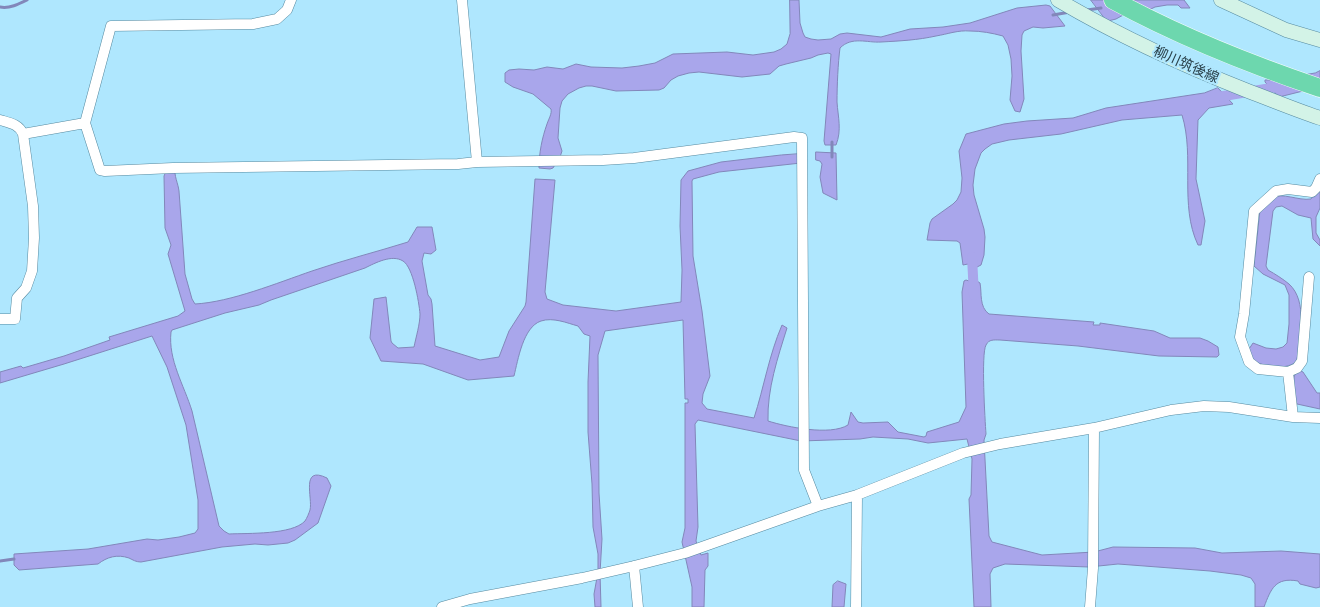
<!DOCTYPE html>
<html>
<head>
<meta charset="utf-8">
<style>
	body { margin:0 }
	canvas { display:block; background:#afe7fe }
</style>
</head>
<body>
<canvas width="1320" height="607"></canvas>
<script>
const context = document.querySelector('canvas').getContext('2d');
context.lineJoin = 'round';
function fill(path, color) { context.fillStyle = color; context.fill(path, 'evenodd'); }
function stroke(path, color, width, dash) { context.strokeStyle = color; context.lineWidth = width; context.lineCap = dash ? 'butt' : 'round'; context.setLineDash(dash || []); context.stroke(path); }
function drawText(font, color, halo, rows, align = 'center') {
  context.font = font + ' Rubik,"Noto Sans JP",sans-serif'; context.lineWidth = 4; context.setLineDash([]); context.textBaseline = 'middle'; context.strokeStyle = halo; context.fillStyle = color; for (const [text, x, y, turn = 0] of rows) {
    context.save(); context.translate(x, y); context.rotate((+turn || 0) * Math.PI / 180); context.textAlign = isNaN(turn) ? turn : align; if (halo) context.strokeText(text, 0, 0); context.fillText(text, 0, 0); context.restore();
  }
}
const water = new Path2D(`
	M790 0H799L800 23 803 33 805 37 811 39 818 40 831 39 840 34 847 33 881 37 910 29 943 27 970 23 1017 8 1046 5 1050 6 1065 26 1043 28 1033 27 1024 31 1022 35 1021 51 1024 99 1020 112 1015 111 1010 100 1012 76 1011 59 1008 45 1003 36C992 33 981 31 970 31 958 30 948 34 936 36 918 40 900 41 881 42 867 43 852 36 840 48 838 63 837 86 837 102 838 117 842 130 836 145H825L824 141 831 54 828 53 818 55 811 58 786 64 779 66 770 74 742 77 699 72 689 73 678 76 671 80 664 88 659 90 616 91 592 86H586L579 88 568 94 562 101 560 108 558 138 562 151 560 157 553 168 550 169 539 168C539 153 542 138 547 124 549 118 552 114 551 109L533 94 513 87 505 82V73L509 70 519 69 534 70 547 67 563 69 576 64 591 67 622 68 639 66 655 63 673 54 727 52 753 55 774 52 781 49 787 44 790 34Z
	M1091 0H1184L1190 8H1181L1178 5H1167L1155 7 1149 10 1125 14 1116 19 1108 21 1106 20Z
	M1320 71V91L1307 90 1279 97 1265 82V80H1275L1315 73Z
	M1218 88 1233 104 1209 108 1198 120 1196 179 1205 221 1201 245H1198C1179 205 1195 157 1182 115L1122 120 1061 134 1009 140 992 144 985 149 981 153 975 169 973 185 974 195 984 229 985 237 984 255 981 265 971 270 968 264 963 265 960 243 957 241 927 240 930 223 932 219 953 204 957 200 961 192 962 178 959 151 966 134 1004 124 1027 121 1073 118 1106 108 1204 93Z
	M816 152 836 153 837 200 823 193 820 177 822 164 820 161 816 160Z
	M800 154 801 163 719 172 693 179 692 181 693 256 702 311 710 376 703 394 702 403 707 409 754 418C764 387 769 355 782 325L787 328C778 357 767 389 768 421 787 427 830 436 848 425L851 412 858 422 863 423 888 422 898 432 924 437 926 436 927 432 959 422 966 407 962 292 964 281 966 280 972 282 977 281 980 283C982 293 979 307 989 314L1094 322 1093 325H1100V323L1154 331 1170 338H1200L1208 341 1218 347 1219 355 1217 357 1159 356 1078 346 1000 340C994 340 989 339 986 345 981 354 985 420 986 434L984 440 989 536 992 542 1042 555 1094 552 1113 547 1195 548 1222 553 1281 551 1320 554V587L1316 588 1300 584 1298 581C1275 577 1271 589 1264 607H1255V584L1251 578 1241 575 1210 571 1118 564 1089 567 1005 564 993 568 990 574 991 607H974L969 499 971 495 972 459 967 439 928 443 908 439 873 437 860 439 801 441 698 420 695 424 698 527 696 541 701 555 708 553V566L705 570 704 607H692V587L682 542 685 528V403H688V399H685L683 320 605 331 598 355 599 493 602 539 600 573 601 607H595L594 594 598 572V554L593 527 592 484 588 432V382L590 336 584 334 578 326C567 323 553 317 541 321 523 327 518 360 514 376L468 380 423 364 381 361 370 338 374 299 386 297 391 341 392 343 398 348 414 347C416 337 420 324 420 314 419 302 413 267 403 261 392 254 375 263 365 268L271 300 259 305 225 313 172 330 171 332C168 360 184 385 192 411L219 526 224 531 229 534C248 533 292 535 305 521 307 518 309 513 310 510 313 498 300 465 327 478L331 486 318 523 295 540 288 543 268 545 255 544 222 547 141 562C136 562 133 560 129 558 117 554 107 557 98 564L19 570 14 565V554L88 549 147 539 158 540 179 537 195 533 198 529V500L186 425 167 367 152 336 64 364 0 383V372L21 366 23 368 64 356 110 340 109 337 178 316 185 311 168 254 171 245 165 228 164 176 167 169 175 168C174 176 178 183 179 191L185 274 192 299 195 304C231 302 277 283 312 271 344 260 376 252 408 242L417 227H432L436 250 431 254 424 253 422 261 428 295 431 299 432 304 435 346 480 360 499 357 509 331 525 306 526 302 535 179 555 180 545 292 547 299 563 305 616 311 681 302 682 270 680 226 681 180 688 171 721 162 781 155Z
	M1320 181V208L1316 217V233L1320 240V246L1313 239 1311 218 1298 215 1282 206 1276 207 1273 211 1266 266 1268 270C1275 274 1283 279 1289 284 1308 301 1300 338 1297 360 1291 371 1259 368 1252 358 1251 356 1250 351 1249 349L1253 343 1266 348 1276 349 1283 347 1287 343 1289 324V295L1285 285 1263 274 1254 266 1260 210C1264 206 1268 201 1272 198 1283 192 1298 201 1311 199L1315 193Z
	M1301 371 1303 372 1317 393H1320V409L1297 404C1293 395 1292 383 1295 374Z
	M838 581 846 584 844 607H832L833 585Z`);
const stream = new Path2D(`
	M0 7C9 9 19 4 27 0
	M1087 10 1101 8
	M1053 15 1070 12
	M832 157V142
	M0 561 14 559`);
const canal = new Path2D(`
	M1212 98 1283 86
	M972 257 974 295`);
const minor = new Path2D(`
	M291 0 287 10 277 19 253 24 111 26 85 123 100 170 105 171 173 168 458 164 477 162 603 160 634 158 794 137 802 138 804 470 818 506
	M462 0 477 162
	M0 120C10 123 19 124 23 134L33 206 34 238 32 271 26 288 17 298 15 319H0
	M23 134 85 123
	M1288 372 1297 368 1302 361 1309 277
	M1293 417 1288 372 1258 369 1249 362 1240 337 1244 314 1254 211 1276 191 1288 189 1312 192 1316 188 1320 179
	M634 566 638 607
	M442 607 470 599 582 578 634 566 685 553 818 506 857 495 963 453 1000 444 1094 428 1171 410 1204 406 1229 407 1293 417 1320 418
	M856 607 857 495
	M1090 607 1093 568 1094 428`);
const secondary = new Path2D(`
	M1058 0C1119 36 1182 65 1248 91 1272 100 1296 110 1320 118
	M1221 0 1286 30 1320 40`);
const motorway = new Path2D(`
	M1113 0C1179 36 1249 64 1320 88`);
const streetNames = [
	["柳川筑後線",1186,65,24]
];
fill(water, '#a9a6eb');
stroke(water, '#8287ba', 1);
stroke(stream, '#8287ba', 3);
stroke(canal, '#a9a6eb', 10);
stroke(minor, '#568aa0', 11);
stroke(secondary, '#568aa0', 15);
stroke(motorway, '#fff', 19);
stroke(minor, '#fff', 10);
stroke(secondary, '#d3f3e7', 14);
stroke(motorway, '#6dd7ae', 18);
drawText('14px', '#283f48', '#afe7fe', streetNames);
</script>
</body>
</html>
